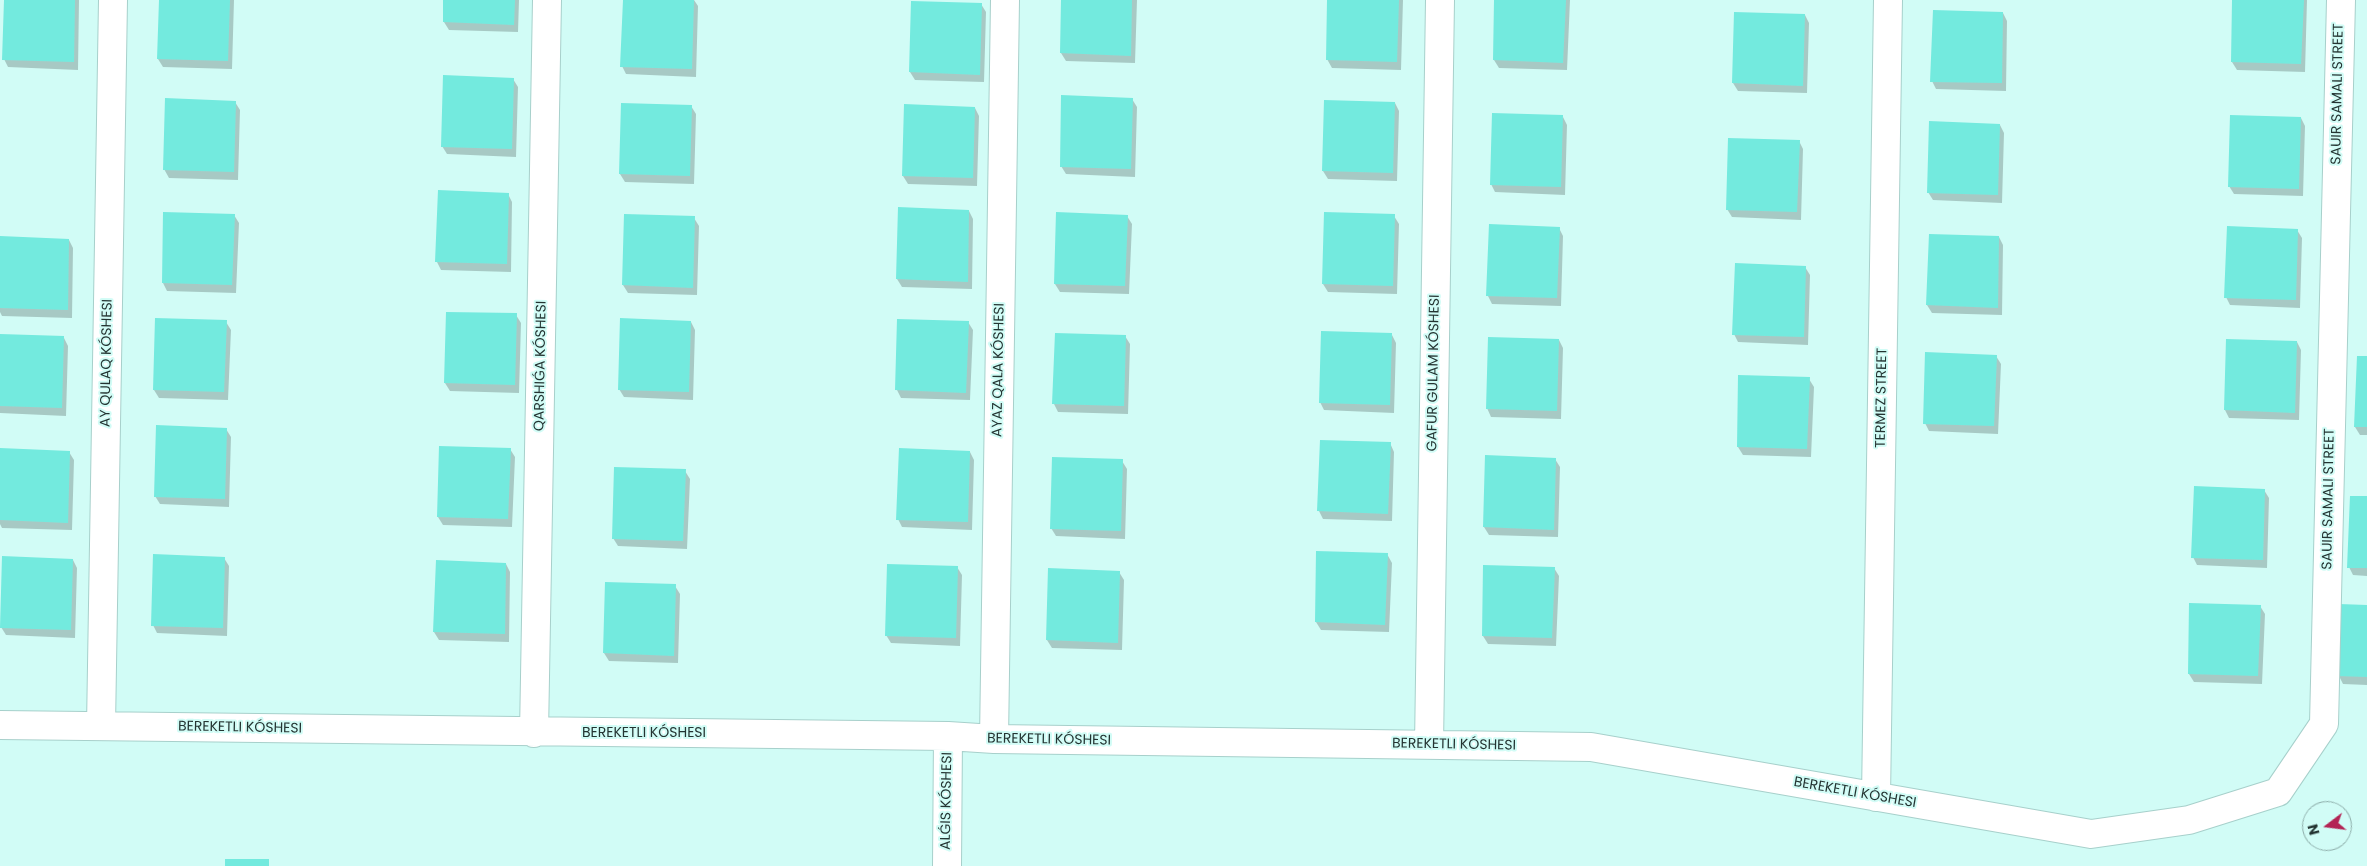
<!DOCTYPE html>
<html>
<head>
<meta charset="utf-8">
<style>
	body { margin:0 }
	#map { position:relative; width:2367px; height:866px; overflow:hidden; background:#d1fcf6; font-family:Poppins,sans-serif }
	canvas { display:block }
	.north { position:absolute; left:2302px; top:801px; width:50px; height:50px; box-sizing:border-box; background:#d1fcf6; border:1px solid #8caca8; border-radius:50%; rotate:255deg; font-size:14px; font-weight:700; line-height:20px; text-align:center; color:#243432 }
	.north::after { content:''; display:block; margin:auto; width:18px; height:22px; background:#b32354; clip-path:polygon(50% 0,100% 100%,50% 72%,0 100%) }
</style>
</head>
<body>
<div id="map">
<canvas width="2367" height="866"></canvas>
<div class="north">N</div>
</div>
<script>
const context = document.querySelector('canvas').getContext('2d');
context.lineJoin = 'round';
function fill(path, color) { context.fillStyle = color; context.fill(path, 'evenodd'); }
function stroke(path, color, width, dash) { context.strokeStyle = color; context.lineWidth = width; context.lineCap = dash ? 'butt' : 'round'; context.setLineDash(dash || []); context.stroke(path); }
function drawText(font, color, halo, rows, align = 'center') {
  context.font = font + ' Poppins,sans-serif'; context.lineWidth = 4; context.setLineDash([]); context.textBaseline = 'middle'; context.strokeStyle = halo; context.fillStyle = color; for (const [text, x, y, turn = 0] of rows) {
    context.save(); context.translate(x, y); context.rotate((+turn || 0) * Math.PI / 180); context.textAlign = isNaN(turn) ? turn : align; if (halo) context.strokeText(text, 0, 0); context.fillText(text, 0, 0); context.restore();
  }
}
const shadow = new Path2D(`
	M6 0H79L78 70 8 67 4 59Z
	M160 0H234L232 69 163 67 158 59Z
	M445 0H519L518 32 449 30 444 22Z
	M624 0H694L698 6 696 77 626 74 622 66Z
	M1063 0H1137L1135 63 1066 61 1061 53Z
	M1329 0H1403L1401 70 1332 68 1327 59Z
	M1495 0H1570L1567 70 1499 68 1494 60Z
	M2234 0H2307L2305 72 2237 70 2232 62Z
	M981 4 986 12 984 82 915 80 910 72Z
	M2003 13 2007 21 2006 91 1936 89 1932 81Z
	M1805 15 1809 23 1807 93 1738 91 1733 83Z
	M513 79 518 87 516 157 447 154 442 146Z
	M1132 99 1137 107 1135 177 1066 174 1061 166Z
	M235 102 240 110 238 180 169 178 164 169Z
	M1395 103 1399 111 1397 181 1328 179 1323 171Z
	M691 106 696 114 694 184 625 182 620 174Z
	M975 108 979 116 977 186 908 184 903 176Z
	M1563 117 1567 125 1565 195 1495 192 1491 184Z
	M2301 118 2305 126 2303 196 2234 194 2229 186Z
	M2000 125 2004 133 2002 203 1933 200 1928 192Z
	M1799 141 1803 149 1801 220 1732 217 1727 209Z
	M508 194 512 202 511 272 441 270 437 262Z
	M969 211 973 219 972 289 902 287 897 279Z
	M234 215 239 223 236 293 167 291 163 283Z
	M625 215 694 218 699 226 697 295 628 293 623 285Z
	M1127 216 1132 224 1129 294 1060 292 1055 284Z
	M1394 216 1399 224 1397 294 1328 292 1323 284Z
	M1559 228 1563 236 1561 306 1492 304 1488 296Z
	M2297 230 2302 238 2300 308 2230 305 2226 297Z
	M1999 237 2003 245 2002 315 1932 313 1927 305Z
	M0 238 69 240 73 248 72 318 2 316 0 312Z
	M1805 267 1810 275 1808 345 1738 342 1734 334Z
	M516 315 521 323 519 393 450 391 445 383Z
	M226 322 231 330 228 400 159 398 154 390Z
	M691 322 695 330 693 400 624 397 619 389Z
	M968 322 973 330 970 400 901 398 897 390Z
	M1392 335 1396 343 1394 413 1324 410 1320 402Z
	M0 336 64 338 68 346 66 416 0 413Z
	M1125 336 1130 344 1128 414 1058 412 1054 404Z
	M1559 340 1563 348 1561 419 1491 417 1487 408Z
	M2297 342 2301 350 2299 420 2229 418 2225 410Z
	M1996 356 2001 364 1998 434 1929 431 1925 423Z
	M2367 357V435H2360L2355 427Z
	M1809 379 1814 387 1811 457 1743 455 1738 447Z
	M226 429 231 437 229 507 160 504 155 496Z
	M1390 443 1394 452 1392 521 1323 519 1319 511Z
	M510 449 515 457 512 527 443 525 438 517Z
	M0 450 69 452 74 460 72 530 2 528 0 524Z
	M970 452 974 460 972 530 902 527 898 519Z
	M1555 459 1560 467 1558 537 1489 535 1484 527Z
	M1122 461 1127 469 1125 539 1056 536 1051 528Z
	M685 471 690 479 687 549 618 546 613 538Z
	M2264 490 2269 498 2267 568 2197 565 2193 557Z
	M2367 498V576L2353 575 2349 567Z
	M1387 554 1392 563 1389 632 1321 630 1316 622Z
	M224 558 229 566 227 636 157 633 153 625Z
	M73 560 77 568 75 638 6 635 1 627Z
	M506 564 510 572 509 642 439 640 434 632Z
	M957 567 962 575 960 646 891 643 886 635Z
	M1554 568 1559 576 1556 646 1488 644 1483 636Z
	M1119 572 1124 580 1122 650 1052 648 1047 640Z
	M675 586 680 594 678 663 609 661 604 653Z
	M2191 604 2260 606 2265 614 2262 684 2194 682 2189 674Z
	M2367 607V685L2343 684 2339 676Z`);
const building = new Path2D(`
	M4 0H75L74 62 2 60Z
	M159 0H230L228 61 157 59Z
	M443 0H515L514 25 443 22Z
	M623 0H694L692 69 620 67Z
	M1061 0H1132L1131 56 1060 53Z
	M1327 0H1399L1397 62 1326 60Z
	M1494 0H1566L1563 63 1493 60Z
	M2232 0H2304L2301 64 2231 62Z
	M911 1 982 3 980 75 909 72Z
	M1933 10 2003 12 2002 83 1930 82Z
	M1734 12 1805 14 1803 86 1732 83Z
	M443 75 514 78 512 149 441 147Z
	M1061 95 1133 98 1131 169 1060 167Z
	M165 98 236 101 234 172 163 170Z
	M1324 100 1395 102 1393 173 1322 171Z
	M621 103 692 105 690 176 619 174Z
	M904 104 975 107 973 178 902 176Z
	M1492 113 1563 115 1561 187 1490 185Z
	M2230 115 2301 117 2299 189 2228 187Z
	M1929 121 2000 124 1998 195 1927 193Z
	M1728 138 1800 140 1797 212 1726 210Z
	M438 190 509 193 507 264 435 262Z
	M898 207 969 210 968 282 896 279Z
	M163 212 235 214 232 285 162 283Z
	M1056 212 1128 215 1125 286 1054 284Z
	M1324 212 1395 214 1393 286 1322 284Z
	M624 214 695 216 693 288 622 285Z
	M1489 224 1560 227 1557 298 1486 296Z
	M2227 226 2298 229 2296 300 2224 298Z
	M1929 234 1999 236 1998 308 1926 305Z
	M0 236 69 239 68 310 0 308Z
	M1735 263 1806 266 1804 337 1732 335Z
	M446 312 517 313 515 385 444 383Z
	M155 318 227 320 224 392 153 390Z
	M620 318 691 321 689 392 618 390Z
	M897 319 969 321 966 393 895 390Z
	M1321 331 1392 333 1390 405 1319 403Z
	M1055 333 1126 335 1124 406 1052 404Z
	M0 334 64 336 62 408 0 406Z
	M1488 337 1559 339 1557 411 1486 409Z
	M2226 339 2297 341 2295 413 2224 410Z
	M1925 352 1997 355 1994 426 1923 424Z
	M2357 356H2367V427H2354Z
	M1738 375 1810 377 1807 449 1737 447Z
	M156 425 227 428 225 499 154 497Z
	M1320 440 1391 442 1388 514 1317 511Z
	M439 446 511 448 508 519 437 517Z
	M0 448 70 451 68 523 0 520Z
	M899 448 970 451 968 522 896 520Z
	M1485 455 1556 458 1554 530 1483 527Z
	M1052 457 1123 459 1121 531 1050 529Z
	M614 467 686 469 683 541 612 539Z
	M2194 486 2265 489 2263 560 2191 558Z
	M2350 496H2367V568H2347Z
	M1316 551 1388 553 1385 625 1315 622Z
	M153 554 225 557 223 628 151 626Z
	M2 556 73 559 71 630 0 628Z
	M436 560 506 563 505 634 433 632Z
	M887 564 958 566 956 638 885 636Z
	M1483 565 1555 567 1552 638 1482 636Z
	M1048 568 1120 571 1118 643 1046 640Z
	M605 582 676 584 674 656 603 653Z
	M2189 603 2261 605 2258 676 2188 674Z
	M2339 604 2367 605V677L2337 676Z
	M225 859H269V866H225Z`);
const minor = new Path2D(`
	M0 725 948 736 994 739 1591 747 2091 834 2189 820 2278 792 2324 724 2341 0
	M101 726 113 0
	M534 733 547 0
	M994 739 1005 0
	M1429 745 1440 0
	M1876 797 1888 0
	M947 866 948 736`);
const streetNames = [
	["SAUIR SAMALI STREET",2338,94,-89],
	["AY QULAQ KÓSHESI",107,363,-89],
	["QARSHIǴA KÓSHESI",541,366,-89],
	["AYAZ QALA KÓSHESI",999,370,-89],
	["GAFUR GULAM KÓSHESI",1434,373,-89],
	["TERMEZ STREET",1882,398,-89],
	["SAUIR SAMALI STREET",2329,499,-89],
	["BEREKETLI KÓSHESI",240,728,1],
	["BEREKETLI KÓSHESI",644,733],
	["BEREKETLI KÓSHESI",1049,740,1],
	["BEREKETLI KÓSHESI",1454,745,1],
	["BEREKETLI KÓSHESI",1855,793,10],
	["ALǴIS KÓSHESI",947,801,-89]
];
fill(shadow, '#0003');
fill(building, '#73eade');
stroke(minor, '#a7d0cb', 30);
stroke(minor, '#fff', 28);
drawText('14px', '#243432', '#d1fcf6', streetNames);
</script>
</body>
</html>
